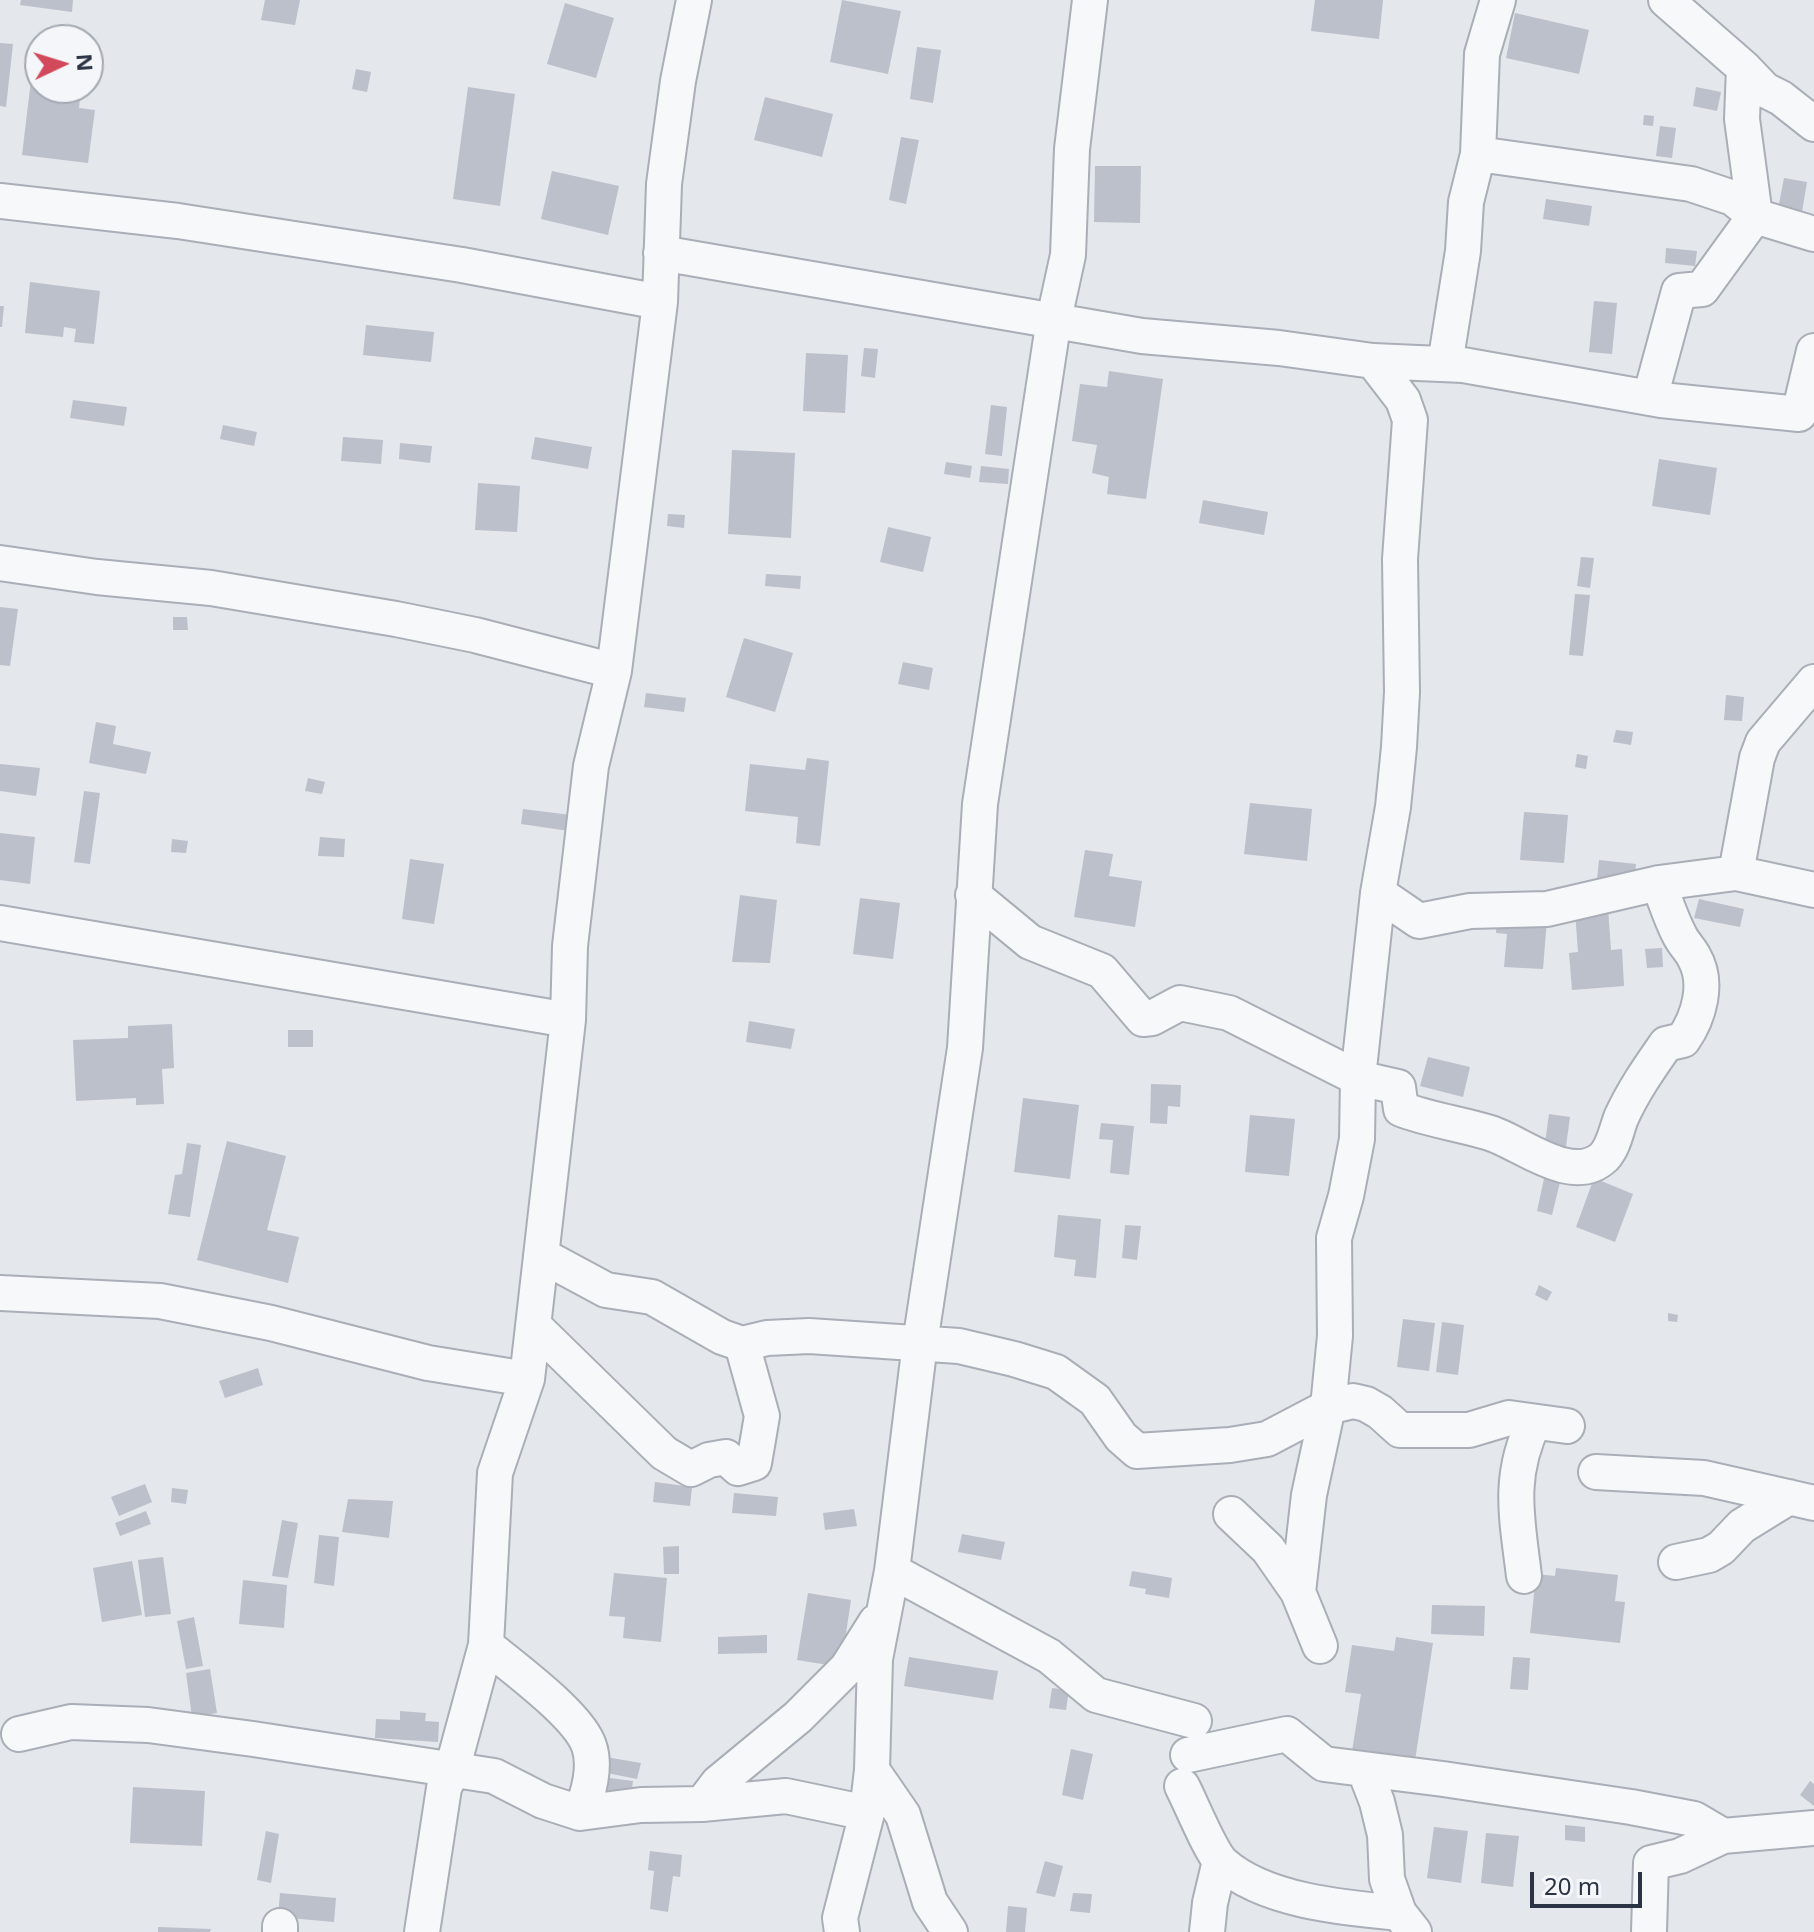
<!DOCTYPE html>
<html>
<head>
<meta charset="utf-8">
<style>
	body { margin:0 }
	#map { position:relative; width:1814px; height:1932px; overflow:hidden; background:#e4e7ec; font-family:"Noto Sans",sans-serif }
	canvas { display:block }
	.north { position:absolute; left:24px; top:24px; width:80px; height:80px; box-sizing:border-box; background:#f4f6f9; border:2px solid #a4a8b1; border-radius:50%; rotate:86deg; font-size:22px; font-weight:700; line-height:32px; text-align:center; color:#2b3445 }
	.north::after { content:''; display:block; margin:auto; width:28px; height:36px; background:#d1495b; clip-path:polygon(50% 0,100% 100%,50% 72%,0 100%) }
	.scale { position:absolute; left:1530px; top:1872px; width:112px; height:36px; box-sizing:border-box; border:4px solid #2b3445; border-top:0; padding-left:10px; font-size:24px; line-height:28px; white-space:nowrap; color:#2b3445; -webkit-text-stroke:6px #f4f6f9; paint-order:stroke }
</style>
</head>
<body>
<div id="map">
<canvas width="1814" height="1932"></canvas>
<div class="north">N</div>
<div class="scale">20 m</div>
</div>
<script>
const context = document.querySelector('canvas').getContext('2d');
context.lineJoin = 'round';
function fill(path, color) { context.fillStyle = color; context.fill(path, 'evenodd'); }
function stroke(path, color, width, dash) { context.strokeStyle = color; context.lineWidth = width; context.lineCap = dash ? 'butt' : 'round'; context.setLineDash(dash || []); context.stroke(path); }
const building = new Path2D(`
	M21 0H73L72 12 20 5Z
	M265 0H300L295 25 261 20Z
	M842 0 901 11 888 74 830 62Z
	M1315 0H1383L1379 39 1311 31Z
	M565 3 614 18 596 78 547 64Z
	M1515 13 1589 30 1579 74 1506 58Z
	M0 43 13 44 6 107 0 106Z
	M917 47 941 50 933 103 910 99Z
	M356 69 371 72 367 92 352 89Z
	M32 72 40 73V88H81L79 108 95 110 88 163 22 155Z
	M468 87 515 94 500 206 453 199Z
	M1696 87 1721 92 1717 111 1693 106Z
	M765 97 833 114 822 157 754 140Z
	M1644 115 1654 116 1653 126 1643 125Z
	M1660 126 1676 128 1672 158 1656 156Z
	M901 137 919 140 906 204 889 200Z
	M1095 166H1141L1140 223 1094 222Z
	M552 171 619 186 608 235 541 219Z
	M1784 178 1807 182 1802 212 1778 209Z
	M1546 199 1592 206 1589 226 1543 219Z
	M1666 248 1697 251 1695 266 1665 263Z
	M30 282 100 291 94 344 74 342 76 329 64 327 63 337 25 333Z
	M1594 301 1617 303 1612 354 1589 352Z
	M0 306H4L2 327H0Z
	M366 325 434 332 431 362 363 355Z
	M864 348 878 349 875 378 861 376Z
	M806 353 848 355 845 413 803 411Z
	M1109 371 1163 379 1146 499 1107 494 1109 477 1092 473 1097 445 1072 441 1080 384 1107 387Z
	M73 400 127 407 124 426 70 418Z
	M991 405 1007 407 1002 456 985 454Z
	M223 425 257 432 254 446 220 439Z
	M343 437 383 440 381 464 341 461Z
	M535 437 592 447 588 469 531 459Z
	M400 443 432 446 430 463 399 459Z
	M732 450 795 453 791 538 728 534Z
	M1659 459 1717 468 1710 515 1652 506Z
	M946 462 972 466 970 478 944 474Z
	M981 466 1009 469 1008 484 979 482Z
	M478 483 520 486 517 532 475 530Z
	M1203 500 1268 512 1264 535 1199 523Z
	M668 514 685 515 684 528 667 526Z
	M888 527 931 537 923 572 880 562Z
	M1581 557 1594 558 1590 588 1577 586Z
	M766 574 801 576 800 589 765 586Z
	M1575 594 1590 595 1583 656 1569 655Z
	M0 607 18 609 10 666 0 665Z
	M173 617H187L188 630H173Z
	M744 638 793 653 775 712 726 697Z
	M903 662 933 668 929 690 898 684Z
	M646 693 686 698 684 712 644 707Z
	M1726 695 1744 697 1742 721 1724 720Z
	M96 722 116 726 113 744 151 752 146 774 89 763Z
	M1616 730 1633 732 1631 745 1613 742Z
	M1577 754 1588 756 1586 769 1575 767Z
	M807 758 829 761 820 846 796 843 798 817 745 811 750 764 805 770Z
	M0 764 40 768 36 796 0 791Z
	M308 778 325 782 322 794 305 791Z
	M84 791 100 793 90 864 74 862Z
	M1250 803 1312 809 1307 861 1244 854Z
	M523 809 571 815 569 831 521 824Z
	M1524 812 1568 815 1564 863 1520 860Z
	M0 833 35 837 30 884 0 880Z
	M320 837 345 839 344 857 318 856Z
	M172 839 188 841 186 853 171 852Z
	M1085 850 1113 854 1109 876 1142 881 1135 927 1074 917Z
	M410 859 444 864 434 924 402 919Z
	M1599 860 1636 864 1634 882 1597 879Z
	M740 895 777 900 770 963 732 962Z
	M860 898 900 903 893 959 853 954Z
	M1699 899 1744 909 1740 927 1694 918Z
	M1608 908 1611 950 1622 949 1624 986 1572 990 1569 953 1578 952 1575 911Z
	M1497 915 1547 919 1543 969 1504 967 1507 934 1496 933Z
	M1662 948 1663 967 1647 968 1645 949Z
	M749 1021 795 1029 791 1049 746 1042Z
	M172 1024 174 1068 162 1069 164 1104 136 1105V1098L76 1101 73 1040 128 1038V1026Z
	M288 1030H313V1047H288Z
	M1428 1057 1470 1067 1463 1097 1420 1086Z
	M1151 1084 1181 1085 1180 1107 1168 1106 1167 1124 1150 1123Z
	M1023 1098 1079 1105 1070 1179 1014 1172Z
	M1549 1114 1570 1117 1565 1154 1544 1150Z
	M1250 1115 1295 1119 1289 1176 1245 1172Z
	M1101 1123 1134 1126 1129 1175 1110 1173 1113 1140 1099 1139Z
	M227 1141 286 1156 267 1230 299 1237 288 1283 197 1260Z
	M187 1143 201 1145 190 1217 168 1214 175 1175 182 1174Z
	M1545 1174 1561 1178 1552 1215 1537 1211Z
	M1594 1178 1633 1194 1615 1242 1576 1227Z
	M1058 1215 1101 1219 1096 1278 1074 1276 1076 1260 1054 1257Z
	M1125 1225 1141 1226 1137 1260 1122 1258Z
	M1539 1285 1552 1292 1547 1301 1535 1295Z
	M1668 1313 1678 1315 1677 1322 1668 1321Z
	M1403 1319 1435 1323 1429 1371 1397 1367Z
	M1442 1322 1464 1325 1458 1375 1436 1372Z
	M258 1368 263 1385 225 1398 219 1381Z
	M655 1482 692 1487 690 1506 653 1502Z
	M145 1484 152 1502 119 1516 111 1497Z
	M172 1488 188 1490 186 1504 171 1502Z
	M734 1493 778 1497 776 1516 732 1513Z
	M348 1499 393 1501 389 1538 342 1532Z
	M854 1509 857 1526 825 1530 823 1513Z
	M146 1511 151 1524 120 1536 115 1523Z
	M282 1520 298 1523 288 1578 272 1576Z
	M962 1534 1005 1542 1001 1560 958 1552Z
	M319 1535 339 1537 334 1586 314 1583Z
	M679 1546V1574H664L663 1547Z
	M163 1557 171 1614 145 1617 138 1560Z
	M132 1561 142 1615 102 1622 93 1568Z
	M1556 1568 1618 1575 1615 1601 1625 1602 1620 1643 1530 1633 1536 1574 1555 1576Z
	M1132 1571 1172 1578 1169 1598 1145 1594 1146 1589 1129 1586Z
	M614 1573 667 1578 661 1642 623 1638 625 1617 609 1616Z
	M243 1580 287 1585 284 1628 239 1624Z
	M808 1593 851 1600 841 1667 797 1660Z
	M1432 1605 1485 1606 1484 1636 1431 1634Z
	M194 1617 203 1666 186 1669 177 1621Z
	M767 1635V1653L718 1654V1637Z
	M1396 1637 1433 1643 1414 1767 1351 1758 1361 1694 1345 1692 1352 1645 1394 1651Z
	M909 1657 998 1671 993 1700 904 1686Z
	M1513 1657 1530 1658 1528 1690 1510 1689Z
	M210 1669 217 1713 192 1717 186 1673Z
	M1052 1688 1069 1690 1066 1710 1049 1708Z
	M400 1711 426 1713 425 1721 439 1722 438 1742 375 1738 376 1719 400 1720Z
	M1071 1749 1093 1754 1083 1800 1062 1795Z
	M600 1756 641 1763 637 1779 597 1771Z
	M602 1777 633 1781 631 1797 600 1793Z
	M1810 1781 1814 1784V1806L1800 1795Z
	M133 1787 205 1791 202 1846 130 1843Z
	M1565 1825 1585 1827V1842L1565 1840Z
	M1434 1827 1468 1831 1461 1883 1427 1878Z
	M266 1831 279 1834 271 1883 257 1880Z
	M1486 1833 1519 1836 1513 1887 1481 1883Z
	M650 1851 682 1855 680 1877 673 1876 668 1912 650 1909 654 1871 648 1870Z
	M1045 1861 1063 1866 1055 1897 1036 1893Z
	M280 1893 336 1898 334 1922 278 1917Z
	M1073 1893 1092 1894 1090 1913 1070 1911Z
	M1008 1906 1027 1908 1025 1932H1006Z
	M158 1927 211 1929 210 1932H158Z`);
const street = new Path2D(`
	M1666 0 1744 68 1765 90 1781 98 1814 124
	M1478 154 1691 184 1733 198 1755 216 1814 234
	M0 201 178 221 462 265 660 302
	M661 253 1142 336 1279 348 1373 361 1463 365 1661 400 1799 414 1814 351
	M1445 364 1463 251 1466 202 1478 154 1482 54 1498 0
	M1650 398 1679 291 1702 289 1755 216 1742 119 1744 68
	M0 563 97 577 211 588 396 619 475 635 614 671 660 302 664 184 678 81 694 0
	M1736 873 1757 758 1763 742 1814 682
	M1378 893 1419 921 1470 911 1547 909 1659 883 1736 873 1814 890
	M973 895 1030 942 1102 971 1143 1019 1152 1018 1180 1003 1229 1013 1358 1078 1398 1087 1401 1109C1430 1120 1461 1124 1490 1133 1520 1142 1572 1187 1604 1157 1614 1146 1616 1131 1621 1118 1633 1091 1650 1067 1666 1044L1683 1040C1699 1017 1709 983 1694 957 1690 949 1684 944 1680 936 1671 919 1665 901 1659 883
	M0 923 568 1020
	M541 1255 606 1290 652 1297 722 1337 742 1344 767 1338 809 1336 959 1346 1014 1359 1056 1372 1095 1400 1121 1437 1137 1451 1230 1445 1267 1439 1328 1407 1353 1401 1366 1404 1380 1412 1400 1430H1469L1509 1418 1567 1426
	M0 1293 160 1301 271 1323 428 1363 527 1379
	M533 1325 664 1453 691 1469 709 1460 726 1457 738 1468 754 1463 762 1416 742 1344
	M1596 1472 1704 1478 1814 1503
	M1231 1514 1268 1549 1298 1592 1320 1646
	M1676 1562 1709 1555 1721 1548 1742 1526 1789 1497
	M892 1571 1049 1656 1096 1695 1194 1721
	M1524 1576C1517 1518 1507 1477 1534 1422
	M1298 1592 1309 1495 1328 1407 1335 1336 1334 1238 1346 1196 1357 1139 1358 1078 1378 893 1393 807 1399 747 1402 692 1400 559 1410 420 1403 400 1373 361
	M486 1645C512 1667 579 1715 589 1746 596 1766 589 1794 580 1813
	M19 1734 71 1722 148 1725 253 1739 494 1776 543 1801 580 1813 641 1805 702 1804 786 1796 867 1813
	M1188 1755 1287 1734 1324 1764 1443 1779 1631 1807 1694 1819 1723 1836
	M872 1770 903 1815 930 1902 950 1932
	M1365 1771 1377 1802 1385 1835 1387 1879 1399 1913 1414 1932
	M1182 1786C1191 1803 1210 1851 1222 1863 1264 1901 1344 1908 1399 1913
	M702 1804 718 1783 798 1717 847 1668 876 1622
	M280 1926V1932
	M422 1932 444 1788 452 1770 486 1645 495 1473 527 1379 568 1020 570 946 591 766 614 671
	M842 1932 840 1918 867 1813 872 1770 875 1659 892 1571 920 1343 965 1048 980 804 1054 319 1068 255 1072 149 1090 0
	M1207 1932 1210 1903 1220 1861
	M1649 1932 1651 1863 1680 1856 1723 1836 1814 1828`);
fill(building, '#bbc0ca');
stroke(street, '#a9aeb7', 38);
stroke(street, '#f7f8fa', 34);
</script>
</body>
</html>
